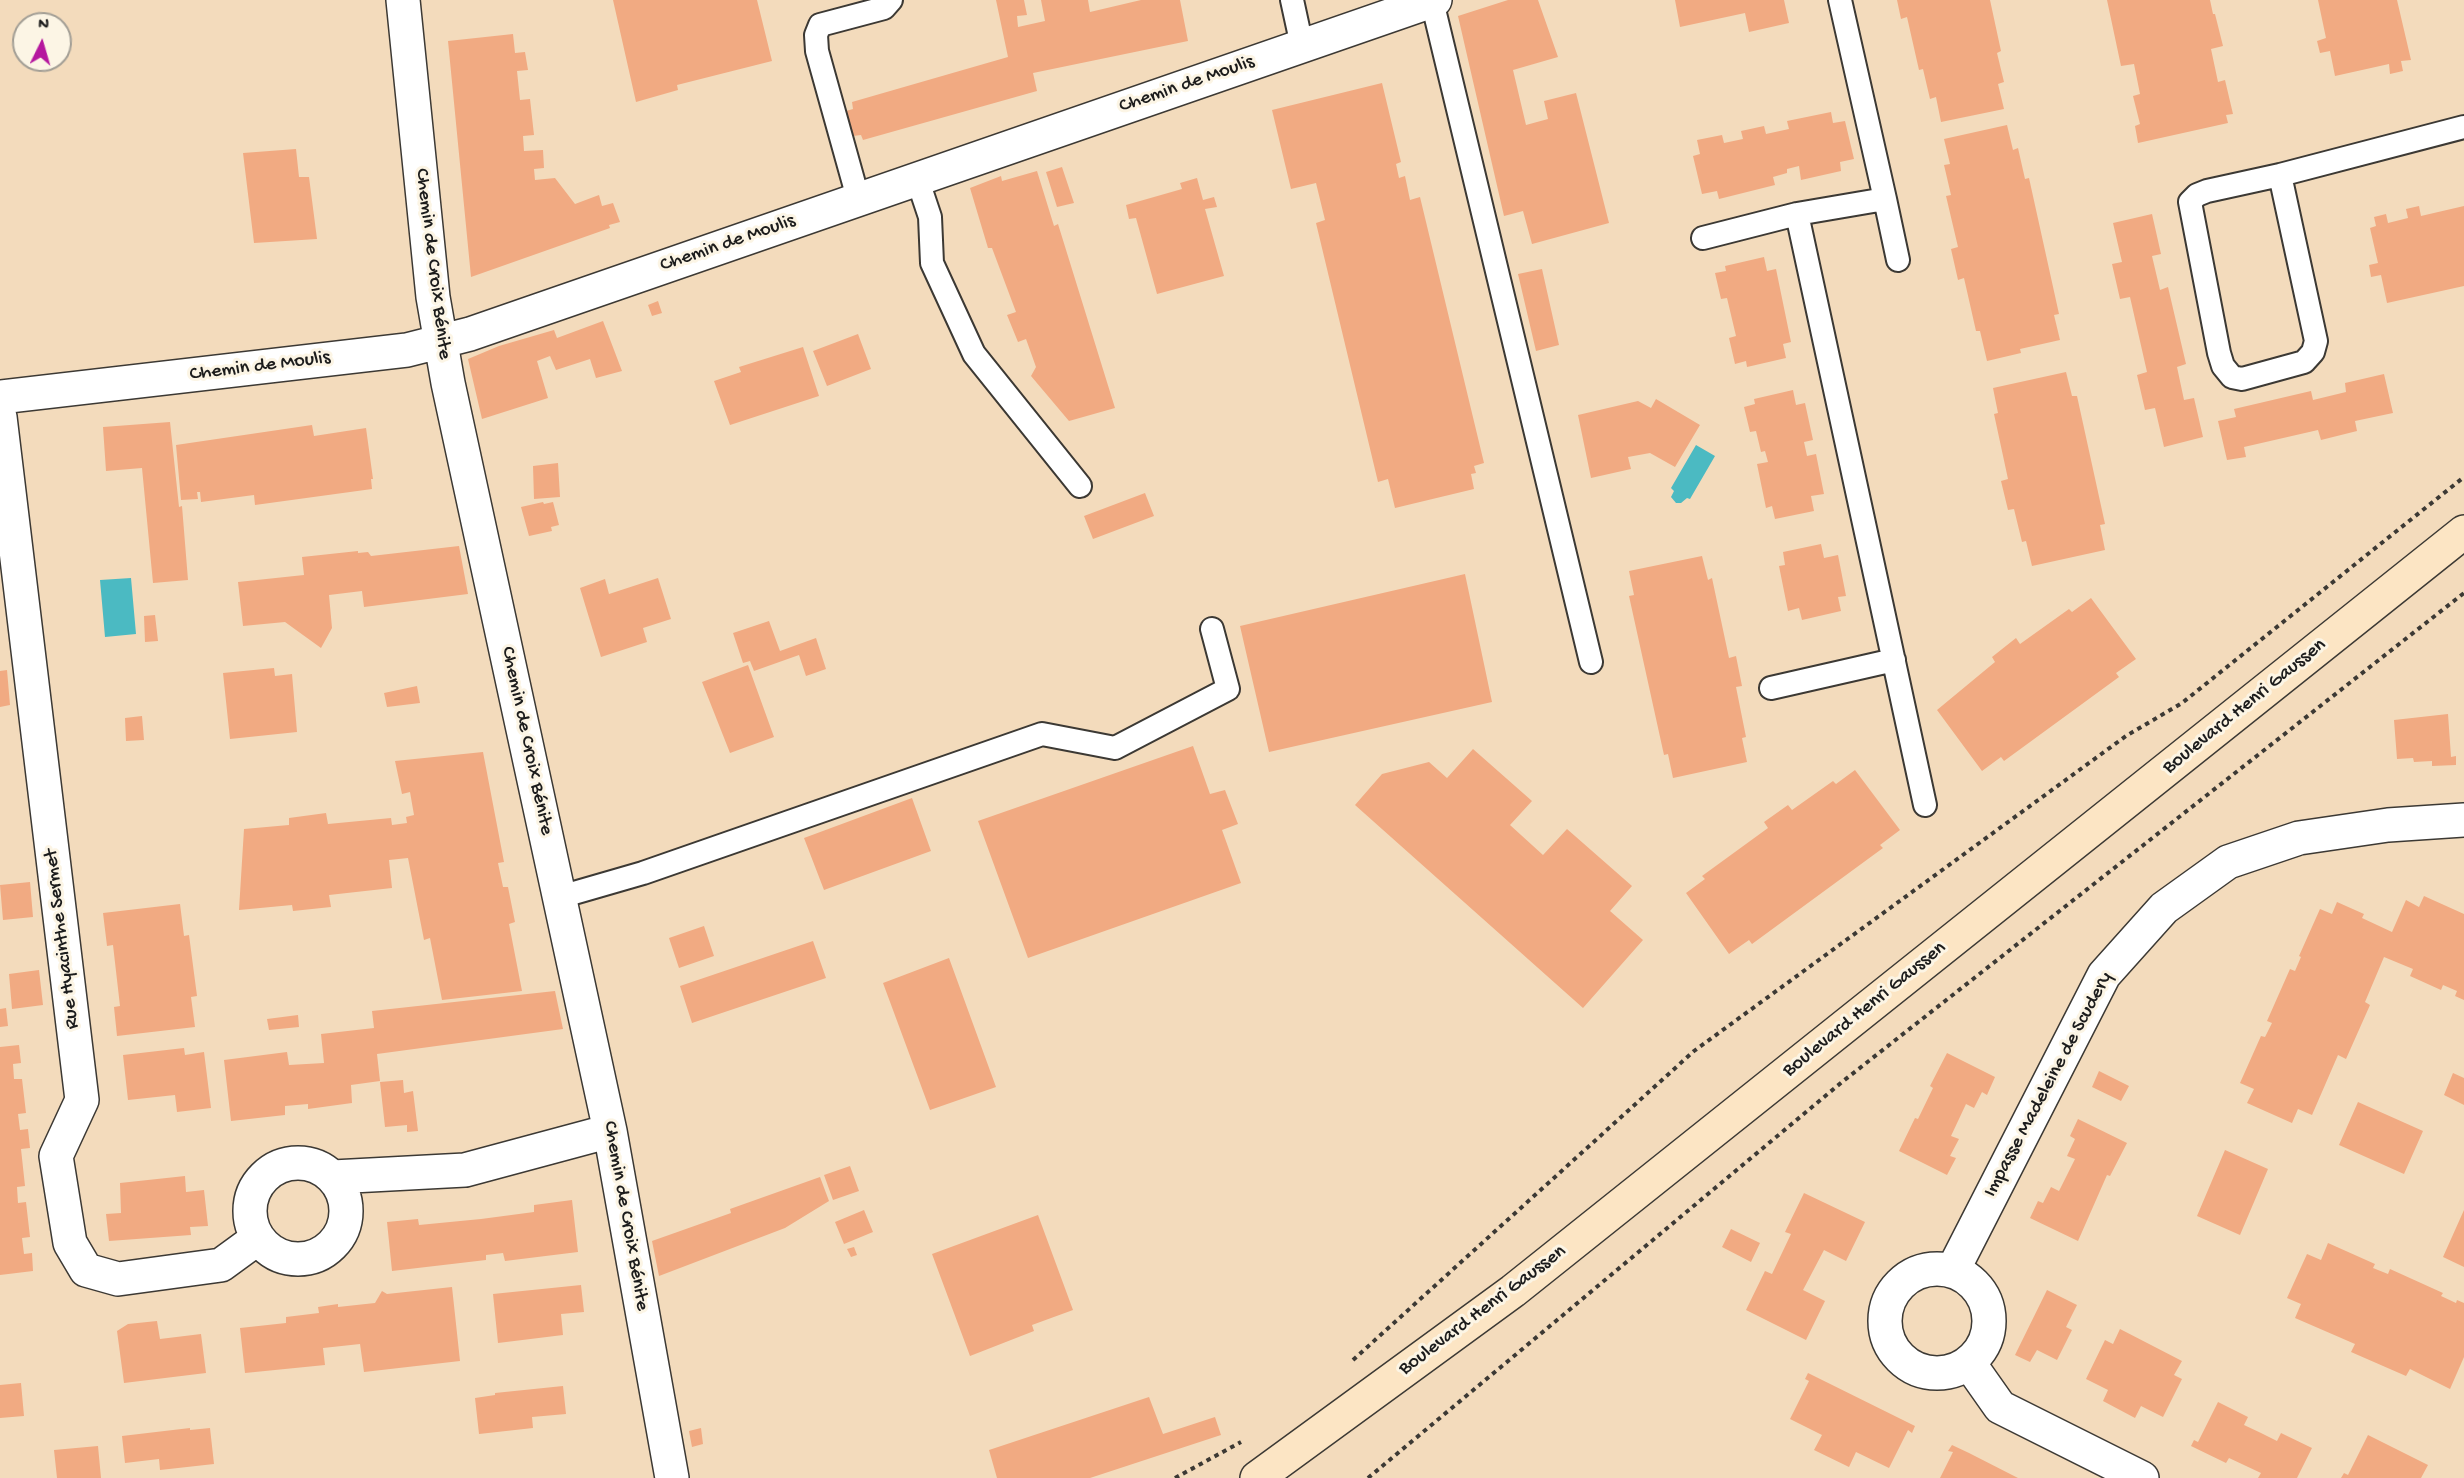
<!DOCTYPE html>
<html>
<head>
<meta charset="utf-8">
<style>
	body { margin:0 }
	#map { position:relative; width:2464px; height:1478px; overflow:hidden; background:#f3dbbc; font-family:"Gochi Hand",sans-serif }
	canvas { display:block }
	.north { position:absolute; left:12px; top:12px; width:60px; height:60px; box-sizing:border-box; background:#fcf5e5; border:2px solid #a29e95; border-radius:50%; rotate:5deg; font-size:16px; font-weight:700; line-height:24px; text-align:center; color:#1c1c1c }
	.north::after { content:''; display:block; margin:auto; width:21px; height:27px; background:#b5179e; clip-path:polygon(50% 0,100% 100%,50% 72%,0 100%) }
</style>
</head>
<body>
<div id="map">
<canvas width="2464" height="1478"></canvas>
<div class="north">N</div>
</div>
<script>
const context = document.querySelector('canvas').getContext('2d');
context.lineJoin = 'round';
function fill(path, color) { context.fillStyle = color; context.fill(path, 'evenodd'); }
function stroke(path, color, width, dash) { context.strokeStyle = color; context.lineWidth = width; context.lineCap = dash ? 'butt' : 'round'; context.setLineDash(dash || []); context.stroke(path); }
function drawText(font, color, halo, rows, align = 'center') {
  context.font = font + ' "Gochi Hand",sans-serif'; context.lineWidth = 6; context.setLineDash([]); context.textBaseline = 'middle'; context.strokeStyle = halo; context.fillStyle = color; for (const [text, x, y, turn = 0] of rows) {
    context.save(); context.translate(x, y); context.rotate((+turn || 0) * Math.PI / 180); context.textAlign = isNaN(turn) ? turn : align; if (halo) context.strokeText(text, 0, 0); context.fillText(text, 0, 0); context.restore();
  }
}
const water = new Path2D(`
	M1696 445 1715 456 1690 499 1687 498 1681 503H1676L1671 497 1674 491 1671 488Z
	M131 578 136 634 105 637 100 580Z`);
const building = new Path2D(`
	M613 0H757L772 61 677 85 678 90 636 102Z
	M996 0H1024L1027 15 1017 16 1018 27 1045 21 1041 0H1088L1090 12 1141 0H1180L1188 41 1033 73 1037 91 863 140 861 135 853 136 846 111 853 109 852 102 1008 57Z
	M1508 0H1538L1558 57 1513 70 1526 125 1548 119 1544 101 1576 93 1609 223 1532 244 1523 211 1504 216 1458 16Z
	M1675 0H1784L1789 23 1749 32 1745 13 1680 27Z
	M1897 0H1990L2001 51 1997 53 2004 82 1998 84 2004 109 1941 122 1936 97 1930 99 1923 69 1919 70 1907 17 1901 19Z
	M2107 0H2210L2213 14H2215L2223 46 2211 49 2218 82 2225 80 2233 114 2226 115 2228 123 2138 143 2135 126 2140 124 2133 96 2140 94 2134 64 2121 66Z
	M2318 0H2397L2411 60 2401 61 2403 71 2390 74 2389 64 2335 76 2330 51 2320 53 2317 41 2326 38Z
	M513 34 515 53 525 52 528 70 517 71 520 100 530 99 534 135 523 136 524 151 543 150 544 168 534 169 535 180 555 178 575 204 599 195 602 206 613 203 620 222 609 225 610 228 471 277 448 41Z
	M1382 83 1401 162 1396 164 1399 178 1405 176 1410 200 1420 197 1484 463 1474 466 1476 473 1471 474 1474 489 1395 508 1388 479 1378 482 1316 223 1325 220 1316 183 1291 189 1272 110Z
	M1831 112 1833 123 1845 121 1854 159 1840 162 1841 171 1801 180 1799 166 1787 169V173L1773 177 1775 185 1719 199 1717 191 1702 194 1693 156 1700 154 1697 140 1722 135 1724 143 1743 139 1741 131 1764 126 1766 134 1789 129 1787 121Z
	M2007 125 2013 150 2018 148 2025 179 2029 178 2059 314 2054 315 2060 340 2020 349 2021 353 1987 361 1980 331H1976L1964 278 1958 280 1951 249 1958 247 1946 196 1951 195 1944 165 1950 164 1944 139Z
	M296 149 299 177H309L317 239 254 243 243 153Z
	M1062 167 1074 203 1057 207 1046 172Z
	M1037 171 1054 226 1058 224 1115 408 1069 421 1031 376 1036 367 1026 339 1018 342 1007 315 1016 312 992 248H988L970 188 1001 176 1002 181Z
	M1197 178 1203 200 1214 197 1217 207 1205 209 1224 276 1157 294 1136 218 1129 219 1126 205 1182 189 1180 183Z
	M2419 206 2421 216 2464 206V286L2387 303 2381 275 2371 277 2369 265 2378 263 2370 228 2376 226 2374 217 2386 214 2388 223 2408 218 2406 209Z
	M2152 214 2161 254 2152 256 2160 290 2168 287 2186 364 2177 367 2184 400 2194 398 2203 437 2164 447 2155 408 2145 410 2137 375 2147 372 2130 297 2120 299 2112 264 2122 262 2113 223Z
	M1764 257 1767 271 1776 269 1791 342 1783 344 1786 358 1747 367 1746 361 1735 364 1729 338 1736 336 1727 298 1721 299 1715 273 1726 271 1725 266Z
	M1542 269 1559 345 1536 351 1518 274Z
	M658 301 662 313 652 316 648 305Z
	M603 321 622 371 596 378 590 359 556 370 550 356 537 361 548 398 482 419 468 359 499 346 554 330 557 338Z
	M858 334 871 369 827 386 813 351Z
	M803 347 819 396 730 425 714 381 741 372 739 367Z
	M2066 372 2072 396H2077L2105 524 2100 525 2105 550 2032 566 2026 541 2022 542 2014 509 2008 510 2001 481 2008 479 1994 414 1998 413 1993 388Z
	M2384 374 2393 413 2355 421 2357 431 2321 440 2318 430 2244 447 2246 457 2227 460 2218 421 2236 417 2234 409 2311 391 2313 400 2346 392 2345 383Z
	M1793 390 1796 405 1805 403 1813 440 1804 442 1807 456 1816 454 1824 494 1811 496 1814 511 1775 519 1772 506 1766 508 1757 464 1768 462 1765 451 1761 452 1756 431 1750 432 1744 407 1755 404 1754 399Z
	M1656 399 1700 425 1675 467 1650 453 1628 457 1631 469 1591 478 1578 415 1638 401 1651 408Z
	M170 422 179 507 182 506 188 580 153 583 142 468 106 471 103 427Z
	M312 425 314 436 366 428 373 479H371L372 489 255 505 254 495 201 502 200 492H197L198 499 181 500 176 445Z
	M558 463 560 497 534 499 533 466Z
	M1145 493 1154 516 1093 539 1084 516Z
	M543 502 544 504 553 502 559 525 551 527 552 531 529 536 521 507Z
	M1821 544 1824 558 1838 555 1846 596 1838 597 1841 611 1802 620 1799 608 1788 611 1779 566 1785 565 1783 552Z
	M459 546 468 594 364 607 362 591 329 595 332 628 321 648 285 622 243 626 238 582 304 575 302 557 358 551V553L368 552 371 556Z
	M1702 556 1708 580 1712 578 1729 658 1736 656 1742 686 1736 687 1746 737 1742 738 1747 762 1673 778 1668 754 1664 755 1629 596 1634 595 1629 571Z
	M1465 574 1492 702 1269 752 1240 626Z
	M658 578 671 619 643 628 647 642 601 657 580 588 605 579 609 594Z
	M2091 598 2136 659 2116 673 2119 677 2004 761 2001 757 1982 771 1937 710 1995 662 1992 657 2016 638 2020 644 2069 609 2072 612Z
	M155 615 158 641 145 642 144 616Z
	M769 621 780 651 816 638 826 669 806 676 799 655 754 671 750 661 743 663 733 633Z
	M748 665 774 737 730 753 702 682Z
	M274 668 275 676 292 674 297 732 230 739 223 673Z
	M7 670 10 705 0 707V671Z
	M417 686 420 703 387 707 384 693Z
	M2448 714 2451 757 2456 756V765L2432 766V761L2414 762 2413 758 2397 759 2394 720Z
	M142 716 144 740 126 741 125 718Z
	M1193 746 1210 794 1225 790 1238 824 1222 830 1241 883 1028 958 978 821Z
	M1473 749 1532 801 1510 825 1543 855 1567 829 1632 886 1610 911 1643 940 1583 1008 1355 805 1382 774 1429 762 1447 778Z
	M483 752 504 862 498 863 503 887H508L515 922 509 924 522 991 442 1000 430 938 424 940 408 858 389 860 392 888 329 895 331 907 293 911 292 905 239 910 244 829 289 825V818L326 813 328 824 391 818 392 825 407 823 406 817 414 815 410 792 402 794 395 761Z
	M1855 770 1900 830 1880 845 1883 848 1752 944 1749 940 1729 954 1686 893 1705 879 1702 876 1768 828 1764 822 1788 805 1792 810 1833 781 1836 784Z
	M912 798 931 851 824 890 804 838Z
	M30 882 33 917 3 920 0 885Z
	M2424 896 2464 914V1000L2455 996 2457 991 2443 985 2441 990 2410 976 2413 969 2384 957 2365 1002 2370 1005 2346 1059 2338 1055 2312 1115 2298 1109 2292 1123 2247 1103 2254 1089 2240 1083 2261 1036 2265 1037 2272 1023 2267 1021 2290 969 2295 971 2301 957 2299 956 2320 909 2332 914 2337 902 2364 914 2362 918 2392 932 2406 900 2419 907Z
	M180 904 184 936 189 935 197 996 191 997 195 1027 117 1036 114 1007 120 1006 113 945 107 946 103 913Z
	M704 926 714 956 679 968 669 938Z
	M813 941 826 978 692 1023 680 986Z
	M949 958 996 1087 930 1110 883 983Z
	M39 970 43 1005 12 1009 9 974Z
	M555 991 563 1029 377 1054 380 1081 351 1085 352 1103 308 1109V1104L285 1106V1115L231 1121 224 1060 287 1052 289 1065 324 1063 321 1034 374 1028 372 1011Z
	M6 1008 8 1026 0 1027V1009Z
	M298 1015 299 1027 269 1030 267 1019Z
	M19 1045 21 1063 13 1064 14 1079H22L26 1113 18 1114 20 1130 28 1129 30 1148 21 1149 25 1186 17 1187 18 1203 26 1202 30 1237 22 1238 24 1254 32 1253 33 1271 0 1275V1047Z
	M184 1048 185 1055 204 1052 211 1108 177 1112 175 1095 128 1100 123 1055Z
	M1947 1053 1995 1077 1987 1095 1982 1092 1974 1108 1966 1104 1951 1136 1959 1139 1950 1156 1956 1158 1947 1175 1899 1151 1915 1118 1918 1119 1933 1088 1930 1086Z
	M2099 1071 2129 1086 2121 1101 2092 1087Z
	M2453 1073 2464 1078V1105L2444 1095Z
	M403 1080 404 1093 413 1091 418 1131 407 1132V1125L385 1127 380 1082Z
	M2358 1102 2423 1131 2404 1174 2339 1145Z
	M2078 1119 2127 1143 2110 1176 2107 1175 2078 1241 2030 1218 2038 1201 2043 1203 2051 1187 2059 1191 2075 1159 2067 1156 2075 1139 2070 1136Z
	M2225 1150 2268 1169 2240 1235 2197 1216Z
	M850 1166 859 1191 833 1200 824 1175Z
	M185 1176 186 1192 204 1190 208 1226 190 1227 191 1235 109 1241 106 1214 121 1213 120 1183Z
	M820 1177 829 1201 785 1228 659 1276 652 1241 731 1213 730 1209Z
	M1804 1193 1865 1222 1846 1261 1824 1250 1803 1290 1825 1301 1806 1340 1746 1310 1765 1271 1772 1274 1791 1234 1785 1232Z
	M572 1200 578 1252 505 1261 503 1253 486 1255V1260L392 1271 387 1222 418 1219 419 1225 481 1219 534 1212V1205Z
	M864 1210 873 1232 844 1244 835 1222Z
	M2464 1210V1267L2443 1257Z
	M1038 1215 1073 1310 1032 1325 1034 1331 970 1356 932 1254Z
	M1731 1229 1760 1243 1751 1262 1722 1247Z
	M2328 1243 2375 1264 2373 1268 2388 1274 2390 1269 2443 1293 2441 1296 2456 1303 2457 1300 2464 1303V1357L2450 1389 2410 1369 2406 1376 2351 1352 2355 1344 2295 1318 2301 1304 2287 1298 2307 1254 2321 1260Z
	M854 1247 857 1255 851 1257 847 1249Z
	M581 1285 584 1312 561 1314 563 1335 498 1343 493 1294Z
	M452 1287 460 1361 364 1372 360 1344 323 1348 325 1365 245 1373 240 1328 286 1323V1317L319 1313 318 1307 338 1304V1307L375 1303 382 1291 387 1294Z
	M2047 1290 2077 1305 2066 1327 2072 1330 2057 1360 2037 1350 2030 1362 2015 1355Z
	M157 1321 160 1339 201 1334 206 1373 124 1383 117 1331 128 1324Z
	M2120 1329 2182 1361 2174 1375 2182 1379 2163 1417 2141 1406 2135 1418 2103 1401 2108 1390 2086 1379 2105 1340 2113 1344Z
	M1808 1373 1915 1426 1912 1433 1908 1430 1889 1468 1856 1452 1849 1467 1814 1450 1822 1435 1790 1419 1809 1381 1805 1379Z
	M21 1383 24 1416 0 1418V1385Z
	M563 1386 566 1414 532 1417 533 1428 479 1434 475 1398 495 1395V1393Z
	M1149 1397 1163 1434 1215 1417 1221 1435 1090 1478H997L989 1450Z
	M2218 1402 2248 1417 2244 1425 2261 1433 2277 1441 2281 1433 2312 1448 2297 1478H2258L2261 1473 2229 1458 2226 1463 2191 1446 2194 1440 2198 1442Z
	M190 1428V1430L210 1428 214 1464 160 1470 159 1459 125 1463 122 1436Z
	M701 1428 703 1444 692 1447 689 1431Z
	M2368 1435 2428 1465 2421 1478H2341L2344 1473 2348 1475Z
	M1952 1445 1969 1453 2018 1478H1940L1953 1452 1948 1451Z
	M98 1446 101 1478H57L54 1450Z`);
const path = new Path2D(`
	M1353 1360 1694 1051 2126 736 2182 703 2464 477
	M1175 1478 1241 1442
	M1368 1478 1842 1082 2464 593`);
const lane = new Path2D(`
	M1292 0 1302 46
	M1432 1 1591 662
	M2280 175 2316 341 2313 352 2304 362 2242 379 2232 377 2223 366 2219 353 2190 202 2197 195 2207 191 2280 175 2464 127
	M917 178 930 217 932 263 974 354 1080 486
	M858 198 817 51 816 35 820 25 884 8 891 0
	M1885 199 1898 260
	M1797 214 1925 805
	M1703 238 1797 214 1885 199 1840 0
	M1771 688 1894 660
	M560 897 643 873 1042 734 1115 748 1228 689 1212 629`);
const street = new Path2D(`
	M403 0 433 297 448 383 610 1131 672 1478
	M0 397 407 350 470 334 1435 0
	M0 417 82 1100 56 1156 70 1243 86 1270 118 1279 221 1265 258 1238
	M250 1211a48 48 0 1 1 96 0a48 48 0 1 1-96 0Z
	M333 1177 465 1170 610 1131
	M1885 1321a52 52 0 1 1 104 0a52 52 0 1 1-104 0Z
	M1953 1270 2104 975 2164 908 2228 862 2299 838 2388 825 2464 820
	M1969 1363 2000 1407 2142 1478`);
const secondary = new Path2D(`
	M1257 1478 1513 1291 2464 532`);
const streetNames = [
	["Chemin de Moulis",1187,85,-19],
	["Chemin de Moulis",728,244,-19],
	["Chemin de Croix Bénite",432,264,83],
	["Chemin de Moulis",260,367,-7],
	["Boulevard Henri Gaussen",2245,707,-39],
	["Chemin de Croix Bénite",526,741,78],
	["Rue Hyacinthe Sermet",63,939,-97],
	["Boulevard Henri Gaussen",1865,1010,-39],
	["Impasse Madeleine de Scudery",2049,1085,-62],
	["Chemin de Croix Bénite",625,1216,80],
	["Boulevard Henri Gaussen",1483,1311,-37]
];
fill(water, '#4bbac2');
fill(building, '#f1aa82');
stroke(lane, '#3c3934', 26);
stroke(street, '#3c3934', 36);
stroke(secondary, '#3c3934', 36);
stroke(path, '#3c3934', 4, [4.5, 4.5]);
stroke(lane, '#fff', 22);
stroke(street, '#fff', 33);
stroke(secondary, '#fce5c4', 33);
drawText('20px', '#1c1c1c', '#fcf5e5', streetNames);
</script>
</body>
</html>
